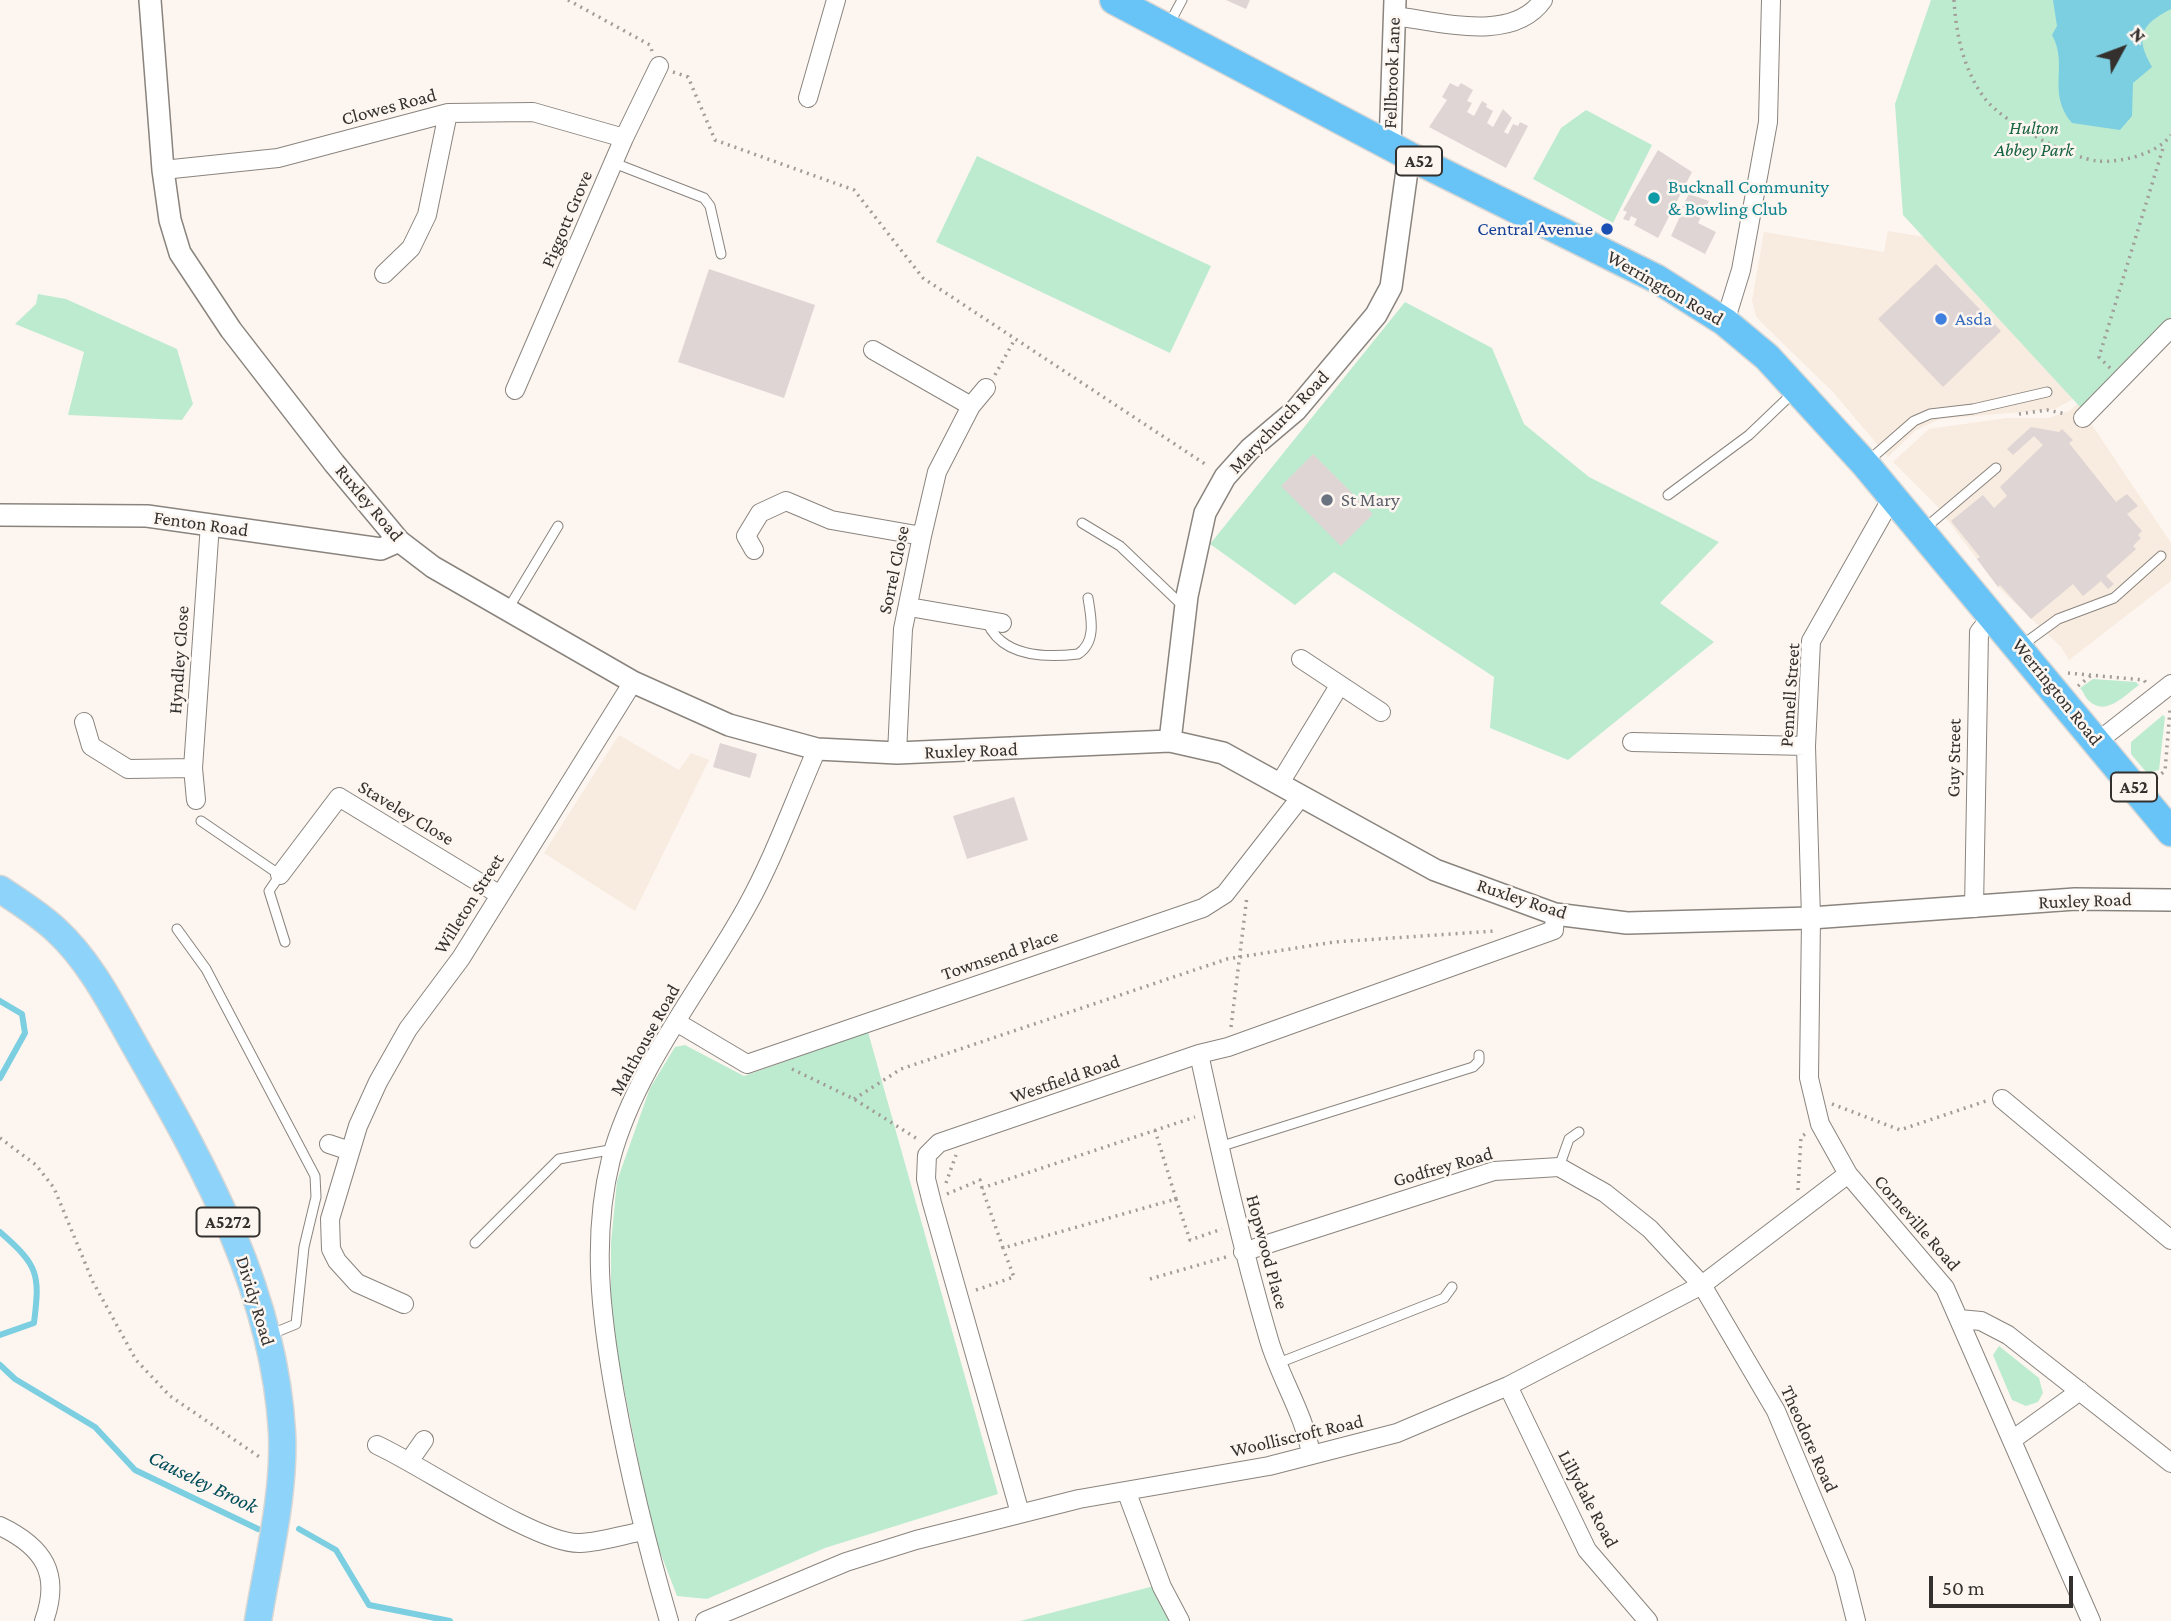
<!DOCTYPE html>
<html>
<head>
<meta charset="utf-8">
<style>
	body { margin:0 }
	#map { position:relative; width:2171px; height:1621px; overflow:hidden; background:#fdf6f0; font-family:"Crimson Pro",serif }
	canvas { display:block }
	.north { position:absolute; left:2087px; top:14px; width:70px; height:70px; -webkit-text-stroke:5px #fdf6f0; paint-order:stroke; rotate:49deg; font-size:19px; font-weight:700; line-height:28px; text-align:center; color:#33302e }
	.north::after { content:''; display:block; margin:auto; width:24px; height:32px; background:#33302e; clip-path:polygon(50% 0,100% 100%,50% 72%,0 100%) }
	.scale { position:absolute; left:1929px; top:1576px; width:144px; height:32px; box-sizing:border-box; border:4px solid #33302e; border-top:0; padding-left:9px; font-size:21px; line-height:24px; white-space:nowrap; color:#33302e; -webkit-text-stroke:5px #fdf6f0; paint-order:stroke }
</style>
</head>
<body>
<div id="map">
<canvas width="2171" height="1621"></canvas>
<div class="north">N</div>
<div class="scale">50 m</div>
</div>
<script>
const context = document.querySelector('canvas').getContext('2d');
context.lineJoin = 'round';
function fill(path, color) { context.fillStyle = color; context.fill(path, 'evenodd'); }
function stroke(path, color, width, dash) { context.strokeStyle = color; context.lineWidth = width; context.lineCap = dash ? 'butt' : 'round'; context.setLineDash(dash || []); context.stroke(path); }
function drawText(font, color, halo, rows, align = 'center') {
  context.font = font + ' "Crimson Pro",serif'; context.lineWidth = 5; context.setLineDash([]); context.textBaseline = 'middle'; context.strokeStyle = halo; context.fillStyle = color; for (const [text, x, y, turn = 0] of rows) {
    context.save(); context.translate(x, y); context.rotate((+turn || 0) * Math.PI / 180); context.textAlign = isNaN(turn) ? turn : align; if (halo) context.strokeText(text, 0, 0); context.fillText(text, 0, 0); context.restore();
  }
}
const built = new Path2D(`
	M1888 231 1924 237 2073 399 2055 409 1940 419 1916 430 1888 457 1833 392 1761 322 1756 316 1752 301 1764 232 1884 252Z
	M2078 404 2171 543V581L2069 660 2061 647 1998 587 1937 506 1893 462 1929 429 2007 418H2049L2069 411Z
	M619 735 679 770 691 753 709 760 635 911 544 853Z`);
const green = new Path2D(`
	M1931 0H2171V318L2081 408 1903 215 1895 104Z
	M1586 110 1652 145 1613 223 1533 179 1561 128Z
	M977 156 1211 266 1170 353 936 242Z
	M38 294 66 299 177 349 193 404 182 420 68 415 84 352 15 324 36 304Z
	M1405 302 1492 348 1524 424 1589 477 1719 542 1660 603 1714 642 1568 760 1490 728 1494 677 1334 572 1295 605 1210 544Z
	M2093 679 2136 682 2139 685C2125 695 2106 717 2089 701 2084 696 2084 692 2080 688Z
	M2163 715 2165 717 2159 770 2147 773 2131 754V742Z
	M868 1032 998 1494 825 1548 707 1599 677 1596 652 1531 611 1322V1243L617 1181 650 1088 675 1047 685 1045 744 1076Z
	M1999 1346 2039 1378 2043 1393 2038 1402 2026 1406 2012 1400 1993 1355Z
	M1154 1586 1173 1621H1020Z`);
const water = new Path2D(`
	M2053 0H2171V9C2140 25 2135 37 2152 67L2133 83 2132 116 2120 130 2072 123C2046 93 2069 65 2052 35L2057 26Z`);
const stream = new Path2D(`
	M0 1001 22 1014 25 1033 0 1078
	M0 1232C39 1266 40 1274 34 1323L0 1335
	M0 1365 15 1379 95 1427 135 1470 258 1529
	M299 1529 336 1550 369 1605 450 1621`);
const building = new Path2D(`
	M1226 0H1250L1246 9Z
	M1450 83 1458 87 1461 83 1473 90 1467 101 1472 103 1467 112 1474 116 1482 101 1487 104 1486 107 1493 111 1487 123 1493 127 1503 109 1512 118 1504 132 1508 134 1513 124 1518 126 1520 122 1528 126 1506 168 1429 127 1447 100 1442 97Z
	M1658 150 1692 172 1658 238 1634 225 1637 219 1631 216 1629 221 1623 219 1627 212 1623 210Z
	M1689 194 1709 201 1698 223 1716 232 1705 254 1671 236 1681 214 1684 217 1687 209 1682 207Z
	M1936 264 2001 331 1943 387 1878 319Z
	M709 269 815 305 784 398 678 362Z
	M2031 427 2059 432 2062 429 2073 440 2069 443 2116 502 2127 494 2138 506 2127 514 2142 531 2138 535 2141 538 2133 546 2136 549 2106 576 2114 584 2108 589 2101 581 2083 596 2073 584 2031 619 2000 585 1998 587 1977 559 1980 557 1951 521 1983 495 1994 508 2007 496 2000 487 2043 445 2034 436 2013 455 2007 449Z
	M1313 454 1373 514 1341 546 1281 486Z
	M720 743 757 754 750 778 713 767Z
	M1014 797 1028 840 967 859 953 816Z`);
const path = new Path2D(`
	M568 0 650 45 652 51
	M1954 0C1956 35 1964 72 1986 100 2005 123 2069 158 2098 161 2121 163 2157 154 2171 135
	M673 72 688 77 715 140 854 190 923 278 1208 466
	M2110 368 2099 357 2164 145
	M995 375 1015 339
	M2019 414 2047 410 2066 414
	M2068 673 2144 680 2146 683
	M2078 686 2093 674
	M2156 778 2165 771 2170 710 2167 707
	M1231 1027 1247 896
	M792 1069 854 1099 919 1140
	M854 1099 901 1069 1227 959 1334 942 1495 931
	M1832 1104 1900 1130 1986 1101
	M1155 1130 1176 1199 1003 1248 982 1188 1195 1117
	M0 1138 36 1165 54 1188 93 1282 136 1360 170 1396 261 1458
	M946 1183 956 1155
	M1798 1190 1801 1137 1805 1134
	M947 1194 980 1180 982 1188
	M1176 1199 1190 1240 1222 1229
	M1150 1279 1226 1257
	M976 1290 1014 1277 1003 1248`);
const service = new Path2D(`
	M1168 26 1182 0
	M614 163 704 198 710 206 721 254
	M1867 462 1914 421 1930 414 1973 409 2047 392
	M1668 495 1749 435 1794 392
	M1082 523 1120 546 1184 607
	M1924 529 1996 468
	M508 609 558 526
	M987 622C1002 657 1044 658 1078 654 1097 642 1091 617 1088 598
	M2021 646 2058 619 2114 598 2161 556
	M201 821 280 875 269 891 285 942
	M177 929 206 969 315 1176 316 1197 304 1247 296 1324 269 1335
	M1219 1147 1473 1067 1479 1061V1055
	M1559 1167 1569 1139 1579 1132
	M475 1243 559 1159 615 1149
	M1276 1364 1444 1298 1452 1287`);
const minor = new Path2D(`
	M1394 16C1438 21 1512 44 1543 0
	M808 98 836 0
	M163 170 278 158 448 113 533 112 624 138
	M384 274 411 248 427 215 448 113
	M1725 322 1741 270 1768 122 1771 0
	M873 350 971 406 937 472 922 536 903 629 897 753
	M515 390 624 138 659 66
	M971 406 986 388
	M2083 418 2171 328
	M1893 496 1811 641 1806 746 1811 918 1809 1078 1820 1124 1848 1174 1945 1288 2091 1621
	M754 550 746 536 760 513 786 501 831 520 922 536
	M909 607 1002 623
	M1301 659 1381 712
	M84 722 91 746 128 769 193 768
	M1632 742 1806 746
	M2097 742 2171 684
	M1280 783 1339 686
	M196 800 193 768 210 524
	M280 875 339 797 500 895
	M1974 908 1979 632 1993 615
	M678 1023 747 1064 1203 908 1225 894 1300 798
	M1199 1054C1220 1150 1241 1245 1269 1340 1280 1378 1305 1415 1311 1455
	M2002 1099 2171 1240
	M329 1144 350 1151
	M1243 1252 1494 1171 1559 1167 1605 1193 1650 1229 1702 1285 1776 1411 1844 1573 1856 1621
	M404 1304 357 1283 337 1261 331 1249 330 1219 358 1126 378 1082 408 1029 461 958 633 682
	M1959 1319 1981 1321 2008 1335 2171 1463
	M1508 1386 1587 1550 1648 1621
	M2012 1440 2080 1391
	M377 1445C423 1466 538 1545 580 1543 601 1542 623 1535 643 1531
	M410 1460 424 1440
	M1127 1493 1162 1587 1180 1621
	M1020 1513 932 1203 926 1179 927 1155 939 1143 1199 1054 1228 1047 1554 930 1555 914
	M0 1526C44 1547 61 1574 44 1621
	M669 1621C647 1546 629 1472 615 1395 601 1316 591 1238 611 1159 635 1069 701 989 746 908 774 858 794 801 817 749
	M705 1621 846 1562 916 1540 1079 1499 1269 1466 1397 1433 1508 1386 1702 1285 1848 1174`);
const tertiary = new Path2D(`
	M150 0 163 170 170 220 180 253 231 330 334 463 399 541 433 567 633 682 729 725 817 749 897 753 1170 741 1223 753 1435 870 1555 914 1627 923 1811 918 2075 899 2171 900
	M1390 146 1395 0
	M0 515 147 516 381 549 399 541
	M1170 741 1187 596 1205 513 1225 477 1250 449 1296 410 1376 315 1391 287 1409 156`);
const primary = new Path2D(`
	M0 889C19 902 39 914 56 930 92 963 115 1011 139 1053 207 1171 274 1293 282 1432 285 1494 268 1559 258 1621`);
const trunk = new Path2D(`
	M1114 0 1409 156 1657 279 1725 322 1767 357 1865 464 2171 832`);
const markers = [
	[1654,198,7,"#0f9aa8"],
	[1607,229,7,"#1a4fb4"],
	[1941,319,7,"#3f7fe0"],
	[1327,500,7,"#6b7280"]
];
const shields = [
	[1419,161,46],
	[2134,787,46],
	[228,1222,63]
];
const shieldNames = [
	["A52",1419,161],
	["A52",2134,787],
	["A5272",228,1222]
];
const streetNames = [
	["Fellbrook Lane",1392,73,-88],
	["Clowes Road",389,107,-15],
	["Piggott Grove",567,219,-67],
	["Werrington Road",1665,288,30],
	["Marychurch Road",1279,422,-46],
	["Ruxley Road",369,503,50],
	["Fenton Road",201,524,8],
	["Sorrel Close",894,570,-78],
	["Hyndley Close",179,660,-86],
	["Werrington Road",2057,692,51],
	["Pennell Street",1790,695,-86],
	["Ruxley Road",971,751,-2],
	["Guy Street",1954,758,-89],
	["Staveley Close",406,813,31],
	["Ruxley Road",1522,899,18],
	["Ruxley Road",2085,901,-2],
	["Willeton Street",469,904,-58],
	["Townsend Place",1000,955,-19],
	["Malthouse Road",645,1040,-61],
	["Westfield Road",1065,1079,-19],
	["Godfrey Road",1443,1167,-16],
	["Corneville Road",1917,1223,49],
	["Hopwood Place",1267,1252,75],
	["Dividy Road",255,1301,73],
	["Woolliscroft Road",1297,1436,-13],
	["Theodore Road",1809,1439,66],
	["Lillydale Road",1588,1499,62]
];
const parkNames = [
	["Hulton",2034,128],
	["Abbey Park",2034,150]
];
const cultureNames = [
	["Bucknall Community",1668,187],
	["& Bowling Club",1668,209]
];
const transitNames = [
	["Central Avenue",1593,229]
];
const shopNames = [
	["Asda",1955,319]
];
const worshipNames = [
	["St Mary",1341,500]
];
const waterNames = [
	["Causeley Brook",203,1482,26]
];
fill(built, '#f8ebdf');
fill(green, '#bdebd0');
fill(water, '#7ccee1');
stroke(stream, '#7ccee1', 6);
fill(building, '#dfd5d4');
stroke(service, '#8a847e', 11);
stroke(minor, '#8a847e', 20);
stroke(tertiary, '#8a847e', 24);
stroke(primary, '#d6d6d5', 29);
stroke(trunk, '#d6d6d5', 31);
stroke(path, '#a19c98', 3.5, [2, 5]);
stroke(service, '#fff', 9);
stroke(minor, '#fff', 18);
stroke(tertiary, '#fff', 21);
stroke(primary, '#8ed3f9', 26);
stroke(trunk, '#68c4f7', 28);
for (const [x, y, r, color] of markers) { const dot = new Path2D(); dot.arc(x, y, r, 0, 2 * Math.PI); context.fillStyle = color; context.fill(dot); stroke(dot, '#fdf6f0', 2.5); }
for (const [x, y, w] of shields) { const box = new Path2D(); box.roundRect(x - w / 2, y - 14.5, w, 29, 5); context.fillStyle = '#fdf6f0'; context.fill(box); stroke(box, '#33302e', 2); }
drawText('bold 18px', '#33302e', null, shieldNames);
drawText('19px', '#33302e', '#fdf6f0', streetNames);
drawText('italic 19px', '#176442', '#fdf6f0', parkNames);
drawText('19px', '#0d838f', '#fdf6f0', cultureNames, 'left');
drawText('19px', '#164399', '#fdf6f0', transitNames, 'right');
drawText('19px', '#366cbe', '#fdf6f0', shopNames, 'left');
drawText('19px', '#5b616d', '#fdf6f0', worshipNames, 'left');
drawText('italic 21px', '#004d5a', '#fdf6f0', waterNames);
</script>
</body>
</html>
